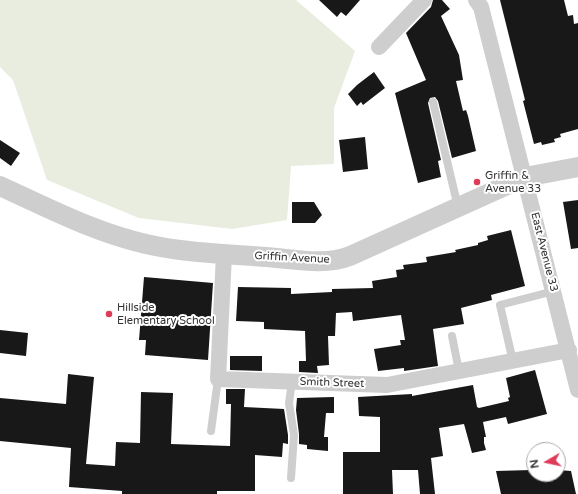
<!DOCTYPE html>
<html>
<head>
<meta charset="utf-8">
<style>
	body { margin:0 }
	#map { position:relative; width:578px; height:494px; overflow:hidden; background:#fff; font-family:"Varela Round",sans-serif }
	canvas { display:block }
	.north { position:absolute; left:526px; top:442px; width:40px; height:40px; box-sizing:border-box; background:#fff; border:1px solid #adadad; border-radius:50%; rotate:261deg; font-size:11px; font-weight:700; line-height:16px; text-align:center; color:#313131 }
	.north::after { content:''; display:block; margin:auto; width:14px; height:18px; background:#de3c58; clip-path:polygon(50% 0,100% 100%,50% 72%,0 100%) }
</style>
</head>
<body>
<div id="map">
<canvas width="578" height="494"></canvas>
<div class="north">N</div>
</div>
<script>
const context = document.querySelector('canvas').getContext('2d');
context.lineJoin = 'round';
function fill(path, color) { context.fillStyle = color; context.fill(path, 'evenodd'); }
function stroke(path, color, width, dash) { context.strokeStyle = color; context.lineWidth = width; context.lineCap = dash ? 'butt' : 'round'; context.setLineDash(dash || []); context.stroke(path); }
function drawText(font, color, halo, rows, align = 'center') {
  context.font = font + ' "Varela Round",sans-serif'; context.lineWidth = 4; context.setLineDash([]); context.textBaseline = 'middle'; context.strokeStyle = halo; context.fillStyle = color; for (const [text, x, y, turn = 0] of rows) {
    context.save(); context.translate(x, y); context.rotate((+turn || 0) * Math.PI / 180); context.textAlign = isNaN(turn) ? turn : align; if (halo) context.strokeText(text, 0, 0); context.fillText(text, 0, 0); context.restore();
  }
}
const green = new Path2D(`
	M0 0H296L355 51 334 108V164L291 166 287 220 232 229 139 218 47 180 13 80 0 67Z`);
const building = new Path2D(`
	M319 0H360L346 16 341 12 337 17Z
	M433 0H442L450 9 441 16 459 55 463 80 456 81 463 111 466 110 468 116 476 151 452 158 438 101 435 97 430 98 428 103 441 160 438 161 441 177 418 183 395 93 426 80 406 33 431 7Z
	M500 0H564L568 16 573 15 574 24 578 23V129L560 134 561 137 554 139 555 142 542 145 541 142 534 144 523 101 525 100Z
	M374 72 385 88 363 105 361 102 357 106 348 94 357 85Z
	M365 137 368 169 343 172 339 140Z
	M0 140 20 153 11 166 0 158Z
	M578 200V248L571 249 563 202Z
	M292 202H314L322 215 315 223H292Z
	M511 230 525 286 491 295 492 300 461 308 464 324 433 329 438 366 404 371V368L378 371 374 349 401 345 400 340H405L401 315 353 321 352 312 336 313 335 336H328L329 365 317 366 318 373 299 372V361H306L305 331 264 329V322L236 321 238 287 291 288V294L332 292V289L373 288 372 281 397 277 396 270 404 269 403 265 427 262 426 257 456 252 455 250 478 245V243L488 240 487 236Z
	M144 277 213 283 208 360 145 355 146 340H139Z
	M0 330 28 333 26 356 0 353Z
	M230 356H262V371L230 370Z
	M535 370 547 414 508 424 506 417 483 422 486 437H484V443L486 450 472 453 464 424 439 428 443 456 431 458 435 494H420L418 470H392L393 494H343V452H380V417L359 416 358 397 412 394V396L473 385 477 407 479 408 509 401 508 398 510 397 506 378Z
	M68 374 94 377 86 464 115 466 116 442 140 443 141 392 173 393 171 444 230 446 231 404H226V389H245L244 407 284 409 288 435V444L283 443 282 457 255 455V491H217V494H122V491L69 487 71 448 0 441V398L66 404Z
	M334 397V413H326L324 437H328V451L307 449V445L299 444V434L296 410 297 398Z
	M531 470 532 474H558V470L571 471 576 494H501L496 471Z`);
const service = new Path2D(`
	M433 102 458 207
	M452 336 459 371
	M511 353 500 305 554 291
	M211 431 218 379
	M291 478 294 435 289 403 292 382`);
const minor = new Path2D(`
	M476 0 481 7 578 390
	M379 47 424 0
	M224 254 218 379 387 385 569 350`);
const tertiary = new Path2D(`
	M0 186C48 208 94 232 146 244 185 253 227 254 266 257 294 259 324 266 350 256L525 177 578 167`);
const markers = [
	[477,182,4,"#de3c58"],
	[109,314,4,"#de3c58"]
];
const poiNames = [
	["Griffin &",485,176],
	["Avenue 33",485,189],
	["Hillside",117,308],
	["Elementary School",117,321]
];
const streetNames = [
	["East Avenue 33",544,252,76],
	["Griffin Avenue",292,258,3],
	["Smith Street",332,383,2]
];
fill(green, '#e8eddf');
fill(building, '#181818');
stroke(service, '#cecece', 8);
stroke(minor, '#cecece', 16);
stroke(tertiary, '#cecece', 20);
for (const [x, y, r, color] of markers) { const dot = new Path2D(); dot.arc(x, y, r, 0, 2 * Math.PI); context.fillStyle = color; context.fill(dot); stroke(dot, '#fff', 1.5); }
drawText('11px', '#313131', '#fff', poiNames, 'left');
drawText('11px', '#313131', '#fff', streetNames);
</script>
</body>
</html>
